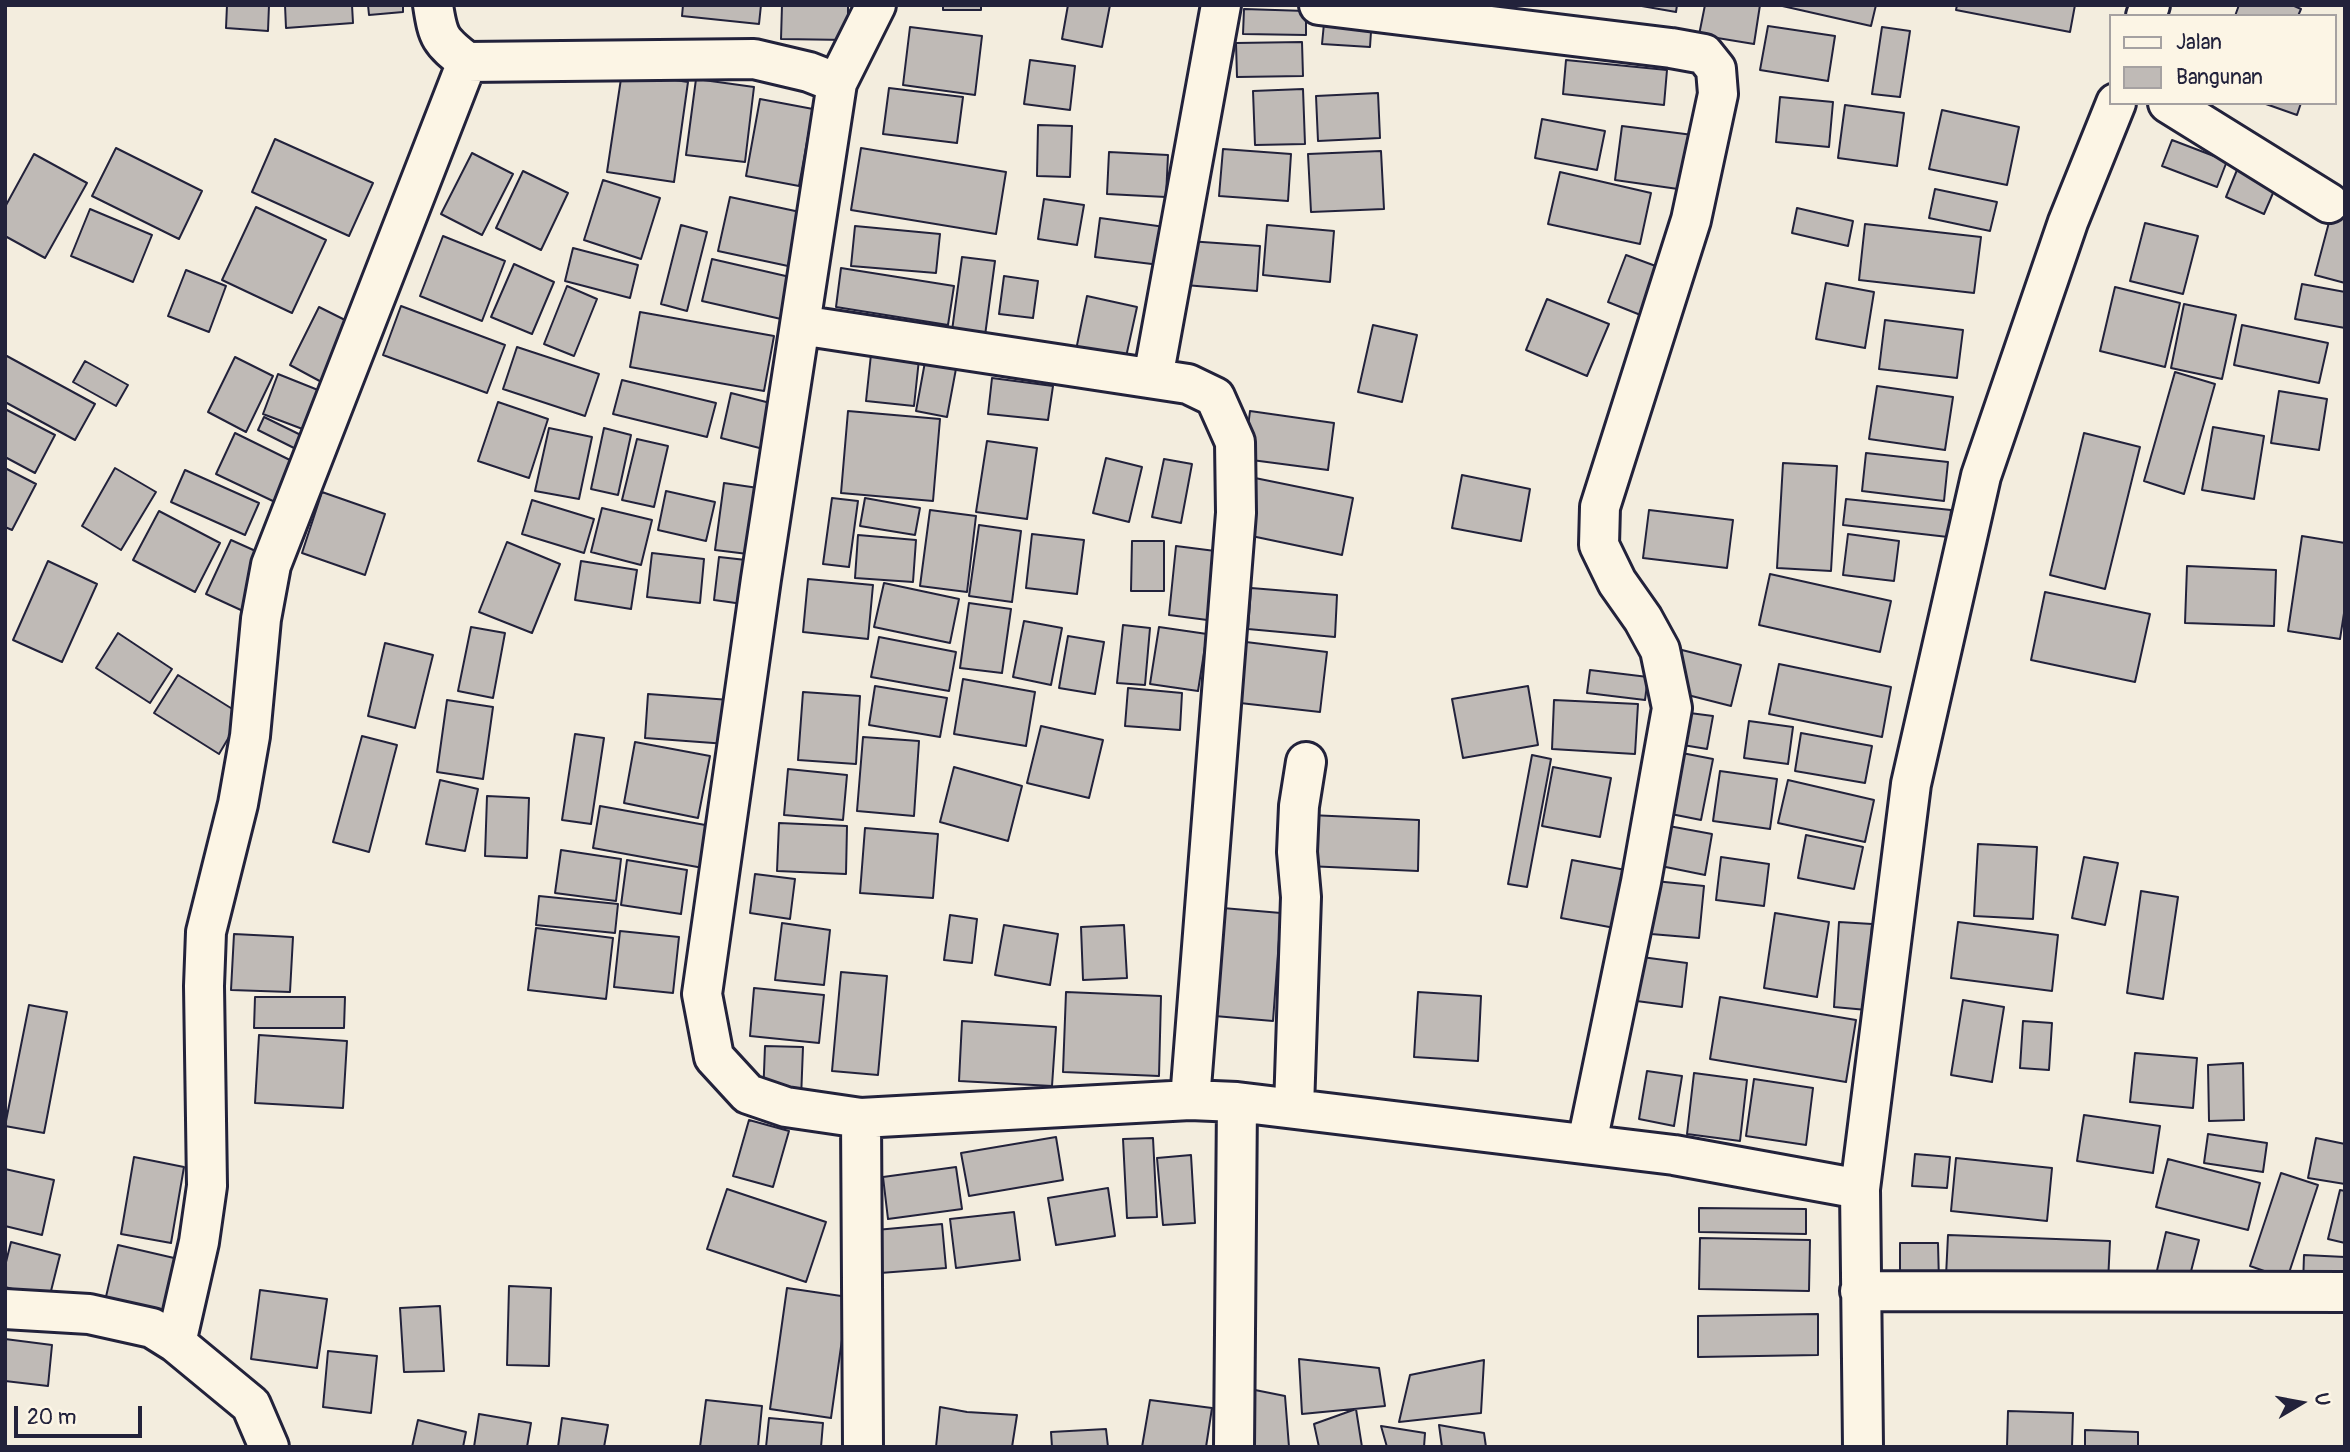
<!DOCTYPE html>
<html>
<head>
<meta charset="utf-8">
<style>
	body { margin:0 }
	#map { position:relative; width:2350px; height:1452px; overflow:hidden; background:#f3edde; font-family:Pangolin,sans-serif }
	canvas { display:block }
	.frame { position:absolute; inset:0; border:7px solid #22223b; pointer-events:none }
	.legend { position:absolute; left:2109px; top:14px; width:228px; height:91px; box-sizing:border-box; background:#fcf5e5; border:2px solid #a5a1a1; margin:0; padding:9px 12px; list-style:none; font-size:21px; color:#22223b }
	.legend li { display:flex; align-items:center; gap:14px; height:35px }
	.legend b { width:35px; border:2px solid #a5a1a1 }
	.north { position:absolute; left:2266px; top:1368px; width:70px; height:70px; -webkit-text-stroke:5px #fcf5e5; paint-order:stroke; rotate:80deg; font-size:19px; font-weight:700; line-height:28px; text-align:center; color:#22223b }
	.north::after { content:''; display:block; margin:auto; width:24px; height:32px; background:#22223b; clip-path:polygon(50% 0,100% 100%,50% 72%,0 100%) }
	.scale { position:absolute; left:14px; top:1406px; width:128px; height:32px; box-sizing:border-box; border:4px solid #22223b; border-top:0; padding-left:9px; font-size:21px; line-height:24px; white-space:nowrap; color:#22223b; -webkit-text-stroke:5px #fcf5e5; paint-order:stroke }
</style>
</head>
<body>
<div id="map">
<canvas width="2350" height="1452"></canvas>
<div class="frame"></div>
<ul class="legend">
<li><b style="height:9px;background:#fcf5e5"></b>Jalan</li>
<li><b style="height:19px;background:#bfbab6"></b>Bangunan</li>
</ul>
<div class="north">U</div>
<div class="scale">20 m</div>
</div>
<script>
const context = document.querySelector('canvas').getContext('2d');
context.lineJoin = 'round';
function fill(path, color) { context.fillStyle = color; context.fill(path, 'evenodd'); }
function stroke(path, color, width, dash) { context.strokeStyle = color; context.lineWidth = width; context.lineCap = dash ? 'butt' : 'round'; context.setLineDash(dash || []); context.stroke(path); }
const building = new Path2D(`
	M227 5H269L268 31 226 28Z
	M285 5H352L353 23 286 28Z
	M368 5H403V12L369 15Z
	M683 5H761L759 24 682 16Z
	M782 5H848V40L781 39Z
	M943 5H981V10H943Z
	M1068 5H1110L1102 47 1062 39Z
	M1636 5H1677L1676 12Z
	M1705 5H1760L1754 44 1699 35Z
	M1778 5H1876L1871 26Z
	M1957 5H2075L2070 32 1956 10Z
	M2239 5H2292L2301 9 2298 16H2235Z
	M1244 9 1306 11V35L1243 34Z
	M1325 13 1372 16 1370 47 1322 44Z
	M1768 26 1835 36 1828 81 1760 70Z
	M910 27 982 36 975 95 903 85Z
	M1882 27 1910 31 1900 97 1872 94Z
	M1302 42 1303 76 1237 77 1236 43Z
	M1030 60 1075 66 1070 110 1024 104Z
	M1566 60 1667 70 1664 105 1563 94Z
	M622 72 688 82 674 182 607 172Z
	M696 79 754 87 745 162 686 155Z
	M889 88 963 97 957 143 883 134Z
	M1303 89 1305 144 1255 145 1253 91Z
	M1378 93 1380 138 1318 141 1316 96Z
	M1780 97 1833 102 1829 147 1776 142Z
	M760 99 813 109 799 186 746 176Z
	M2263 103H2301L2297 115Z
	M1845 105 1904 113 1897 166 1838 158Z
	M1942 110 2019 127 2007 185 1929 169Z
	M1542 119 1605 131 1597 170 1535 158Z
	M1038 125 1072 126 1070 177 1037 176Z
	M1622 126 1693 135 1685 190 1615 180Z
	M275 139 373 183 349 236 252 192Z
	M2172 140 2227 161 2217 187 2162 166Z
	M116 148 202 191 179 239 92 196Z
	M861 148 1006 172 996 234 851 210Z
	M1223 149 1291 154 1288 201 1219 196Z
	M1381 151 1384 209 1311 212 1308 154Z
	M1109 152 1168 155 1166 197 1107 194Z
	M472 153 513 174 482 235 441 214Z
	M34 154 87 183 45 258 5 236V207Z
	M2237 170 2276 186 2264 214 2226 197Z
	M523 171 568 193 541 250 496 228Z
	M1560 172 1651 193 1640 244 1548 224Z
	M603 180 660 198 641 259 584 240Z
	M1935 189 1997 202 1990 231 1929 218Z
	M2336 196 2345 199V283L2315 275Z
	M730 197 800 212 788 266 718 251Z
	M1044 199 1084 205 1077 245 1038 239Z
	M256 207 326 240 292 313 222 280Z
	M1797 208 1853 221 1848 246 1792 233Z
	M90 209 152 235 133 282 71 256Z
	M1100 218 1165 227 1160 265 1095 257Z
	M2145 223 2198 236 2183 294 2130 281Z
	M1865 224 1981 237 1974 293 1859 280Z
	M681 225 707 232 687 311 661 304Z
	M1267 225 1334 231 1330 282 1263 275Z
	M855 226 940 234 936 273 851 266Z
	M443 236 505 261 482 321 420 296Z
	M1188 241 1260 246 1257 291 1185 285Z
	M573 248 638 265 630 298 565 281Z
	M1626 255 1661 268 1643 316 1608 302Z
	M962 257 995 261 984 343 951 338Z
	M712 259 790 277 781 319 702 301Z
	M514 264 554 282 532 334 491 317Z
	M841 268 954 286 948 325 836 307Z
	M186 270 226 286 209 332 168 316Z
	M1004 276 1038 281 1033 318 999 314Z
	M1826 283 1874 292 1865 348 1816 339Z
	M2302 284 2345 292V328L2295 319Z
	M567 286 597 299 574 356 544 344Z
	M2115 287 2180 303 2165 367 2100 351Z
	M1087 296 1137 307 1124 366 1075 355Z
	M1547 299 1609 324 1587 376 1526 350Z
	M2184 304 2236 315 2222 379 2171 368Z
	M401 306 505 345 487 393 383 355Z
	M319 307 357 326 327 385 290 365Z
	M640 312 774 336 764 391 630 367Z
	M1885 320 1963 330 1957 378 1879 369Z
	M1373 325 1417 335 1402 402 1358 392Z
	M2242 325 2328 343 2319 383 2234 365Z
	M872 345 920 350 914 406 866 401Z
	M517 347 599 374 585 416 503 389Z
	M927 351 958 358 947 417 916 411Z
	M5 355 95 404 75 440 5 402Z
	M235 357 273 376 246 432 208 412Z
	M85 361 128 385 116 406 73 382Z
	M2175 372 2215 384 2184 494 2144 481Z
	M278 374 328 394 313 433 263 414Z
	M992 378 1053 386 1048 420 988 414Z
	M622 380 716 403 707 437 613 414Z
	M1877 386 1953 397 1945 450 1869 439Z
	M2279 391 2327 399 2319 450 2271 443Z
	M731 393 782 406 771 451 721 438Z
	M498 402 548 419 529 478 478 461Z
	M5 409 55 435 35 473 5 457Z
	M848 411 940 419 933 501 841 493Z
	M1250 411 1334 423 1328 470 1244 459Z
	M264 417 309 439 302 452 258 430Z
	M2213 427 2264 436 2254 499 2202 490Z
	M549 428 592 437 579 499 535 491Z
	M604 428 631 435 618 495 591 489Z
	M235 433 294 462 275 502 216 474Z
	M2084 433 2140 447 2105 589 2050 575Z
	M637 439 668 446 654 507 622 500Z
	M987 441 1037 448 1027 519 976 512Z
	M1866 453 1948 462 1944 501 1862 491Z
	M1106 458 1142 467 1129 522 1093 513Z
	M1164 459 1192 464 1181 523 1152 517Z
	M1783 463 1837 466 1831 571 1777 568Z
	M5 468 36 484 12 530 5 527Z
	M115 468 156 492 121 550 82 526Z
	M185 470 259 503 245 535 171 502Z
	M1462 475 1530 489 1521 541 1452 528Z
	M1255 478 1353 498 1342 555 1242 534Z
	M724 483 765 489 756 555 715 550Z
	M666 491 715 502 706 541 658 530Z
	M322 492 385 514 365 575 302 553Z
	M832 498 858 501 849 567 823 564Z
	M865 498 920 508 915 535 860 526Z
	M1846 499 1951 510 1948 537 1843 525Z
	M532 500 594 519 584 553 522 534Z
	M602 508 652 520 641 565 591 552Z
	M930 510 976 516 967 592 920 586Z
	M1649 510 1733 520 1727 568 1643 558Z
	M159 511 220 543 195 592 133 560Z
	M979 525 1021 531 1012 602 969 596Z
	M1032 534 1084 540 1077 594 1026 588Z
	M1848 534 1899 541 1894 581 1843 575Z
	M858 535 916 540 913 582 855 578Z
	M2302 536 2345 543V607L2340 639 2288 631Z
	M231 540 269 557 243 611 206 594Z
	M1132 541H1164V591H1131Z
	M507 542 560 564 532 633 479 612Z
	M1176 546 1223 552 1215 621 1169 615Z
	M652 553 704 559 700 603 647 597Z
	M719 557 755 561 750 605 714 600Z
	M48 561 97 584 62 662 13 640Z
	M581 561 637 570 631 609 575 600Z
	M2187 566 2276 570 2274 626 2185 623Z
	M1770 574 1891 601 1880 652 1759 625Z
	M808 579 873 585 868 639 803 632Z
	M884 583 959 599 950 643 874 627Z
	M1251 588 1337 595 1335 637 1248 629Z
	M2045 592 2150 614 2135 682 2031 660Z
	M969 603 1011 609 1002 673 960 668Z
	M1024 621 1062 628 1051 685 1013 677Z
	M1123 625 1150 628 1145 685 1117 683Z
	M471 627 505 633 493 698 458 691Z
	M1159 627 1207 634 1198 691 1150 684Z
	M118 633 172 669 150 703 96 668Z
	M1068 636 1104 642 1095 694 1059 688Z
	M879 637 956 652 949 691 871 677Z
	M1246 642 1327 652 1320 712 1240 703Z
	M385 643 433 655 415 728 368 716Z
	M1682 650 1741 665 1731 706 1672 691Z
	M1779 664 1891 687 1882 737 1769 714Z
	M1590 670 1648 677 1645 700 1587 693Z
	M178 675 242 715 219 754 154 713Z
	M963 679 1035 692 1026 746 954 734Z
	M875 686 947 698 940 737 869 725Z
	M1528 686 1538 745 1463 758 1452 699Z
	M1128 688 1182 693 1180 730 1125 726Z
	M803 692 860 696 856 764 798 760Z
	M648 694 730 700 727 744 645 738Z
	M447 700 493 707 483 779 437 772Z
	M1554 700 1638 704 1635 754 1552 749Z
	M1682 712 1713 716 1707 749 1677 744Z
	M1749 721 1793 727 1788 764 1744 758Z
	M1041 726 1103 740 1089 798 1027 783Z
	M1801 733 1872 746 1865 783 1795 771Z
	M575 734 604 738 591 824 562 820Z
	M362 736 397 745 369 852 333 842Z
	M863 737 919 741 914 816 857 811Z
	M635 742 710 756 698 818 624 803Z
	M1682 753 1713 759 1701 820 1671 814Z
	M1532 755 1551 759 1527 887 1508 884Z
	M954 767 1022 786 1008 841 940 822Z
	M1553 767 1611 778 1600 837 1542 826Z
	M788 769 847 775 843 820 784 815Z
	M1720 771 1777 779 1770 829 1713 821Z
	M440 780 478 789 465 851 426 844Z
	M1788 780 1874 800 1865 842 1778 823Z
	M487 796 529 798 527 858 485 856Z
	M600 806 722 828 714 870 593 848Z
	M1310 815 1419 820 1418 871 1307 866Z
	M779 823 847 826 846 874 777 871Z
	M1658 824 1712 834 1705 875 1651 864Z
	M865 828 938 834 933 898 860 893Z
	M1806 835 1863 847 1854 889 1798 878Z
	M1978 844 2037 847 2033 919 1974 916Z
	M561 850 621 859 616 901 555 893Z
	M1721 857 1769 864 1764 906 1716 900Z
	M2084 857 2118 863 2105 925 2072 918Z
	M627 860 687 870 681 914 621 905Z
	M1572 860 1631 871 1620 929 1561 918Z
	M755 874 795 879 790 919 750 913Z
	M1655 881 1704 886 1699 938 1651 934Z
	M2141 891 2178 897 2163 999 2127 993Z
	M539 896 618 904 615 933 536 925Z
	M1211 907 1281 913 1273 1021 1203 1015Z
	M1775 913 1829 922 1817 997 1764 988Z
	M950 915 977 919 972 963 944 960Z
	M1839 922 1872 924 1867 1010 1834 1007Z
	M1958 922 2058 935 2052 991 1951 978Z
	M782 923 830 930 824 985 775 980Z
	M1004 925 1058 934 1050 985 995 975Z
	M1124 925 1127 978 1083 980 1081 927Z
	M536 928 613 938 606 999 528 990Z
	M620 931 679 937 673 993 614 987Z
	M234 934 293 937 290 992 231 990Z
	M1634 956 1687 963 1682 1007 1629 1000Z
	M841 972 887 976 878 1075 832 1071Z
	M754 988 824 995 819 1043 750 1036Z
	M1066 992 1161 996 1159 1076 1063 1072Z
	M1418 992 1481 996 1478 1061 1414 1057Z
	M255 997H345L344 1028H254Z
	M1720 997 1856 1020 1846 1082 1710 1059Z
	M1963 1000 2004 1007 1992 1082 1951 1075Z
	M29 1005 67 1012 44 1133 5 1126Z
	M962 1021 1056 1027 1052 1086 959 1081Z
	M2023 1021 2052 1023 2049 1070 2020 1068Z
	M259 1035 347 1041 343 1108 255 1103Z
	M765 1046 803 1047 801 1099 763 1098Z
	M2135 1053 2197 1058 2193 1108 2130 1102Z
	M2243 1063 2244 1120 2209 1121 2208 1065Z
	M1647 1071 1682 1076 1674 1126 1639 1119Z
	M1694 1073 1747 1080 1740 1141 1687 1134Z
	M1754 1079 1813 1088 1806 1145 1746 1136Z
	M2084 1115 2160 1126 2153 1173 2077 1161Z
	M749 1120 789 1131 773 1187 733 1176Z
	M2208 1134 2267 1143 2263 1172 2204 1163Z
	M1056 1137 1063 1180 969 1196 961 1153Z
	M1153 1138 1157 1217 1127 1218 1123 1139Z
	M2316 1138 2345 1144V1184L2308 1178Z
	M1915 1154 1950 1157 1947 1188 1912 1186Z
	M1191 1155 1195 1223 1163 1225 1157 1158Z
	M134 1157 184 1167 171 1243 121 1234Z
	M1956 1158 2052 1168 2047 1221 1951 1211Z
	M2168 1159 2260 1183 2248 1230 2156 1207Z
	M956 1167 962 1209 888 1219 883 1177Z
	M5 1169 54 1180 42 1235 5 1226Z
	M2281 1173 2318 1185 2287 1279 2250 1266Z
	M1108 1188 1115 1236 1056 1245 1048 1198Z
	M727 1189 826 1222 806 1282 707 1249Z
	M2340 1190 2345 1191V1243L2328 1239Z
	M1699 1208 1806 1209V1234L1699 1232Z
	M1014 1212 1020 1260 956 1268 950 1219Z
	M942 1224 946 1268 880 1273 876 1230Z
	M2166 1232 2199 1240 2187 1287 2155 1279Z
	M1948 1235 2110 1241 2108 1282 1946 1276Z
	M1700 1238 1810 1240 1809 1291 1699 1289Z
	M11 1242 60 1255 49 1299 5 1287V1266Z
	M1900 1243H1938L1939 1283H1900Z
	M118 1245 187 1261 173 1317 105 1301Z
	M2304 1255 2345 1257V1286L2303 1285Z
	M509 1286 551 1288 549 1366 507 1365Z
	M787 1288 848 1297 831 1418 770 1409Z
	M260 1290 327 1299 317 1368 251 1359Z
	M440 1306 444 1371 404 1372 400 1308Z
	M1818 1314V1355L1698 1357V1316Z
	M5 1339 52 1345 48 1386 5 1381Z
	M328 1351 377 1356 371 1413 323 1407Z
	M1299 1359 1379 1368 1385 1406 1302 1414Z
	M1484 1360 1481 1413 1399 1422 1410 1375Z
	M1255 1390 1285 1396 1289 1447H1253Z
	M706 1400 762 1406 758 1447H700Z
	M1150 1400 1212 1408 1206 1447H1142Z
	M940 1407 967 1412 1017 1415 1012 1447H936Z
	M1356 1409 1362 1447H1319L1314 1424Z
	M2008 1411 2073 1413 2072 1447H2007Z
	M479 1414 531 1423 527 1447H474Z
	M562 1418 608 1425 604 1447H558Z
	M769 1418 823 1423 821 1447H766Z
	M418 1420 466 1432 463 1447H412Z
	M1439 1425 1484 1433 1486 1447H1442Z
	M1381 1426 1425 1433 1424 1447H1387Z
	M1106 1429 1108 1447H1052L1051 1432Z
	M2085 1430 2138 1432V1447H2085Z`);
const minor = new Path2D(`
	M433 5C438 38 440 41 467 62L754 59 809 72 837 83 761 579 702 994 714 1057 748 1094 786 1107 861 1118 1190 1100 1237 1102 1674 1155 1860 1189
	M1319 5 1671 48 1704 54 1716 69 1718 94 1691 220 1600 507 1599 545 1617 582 1643 619 1660 650 1672 708 1641 882 1587 1143
	M2146 16 2150 5
	M837 83 876 5
	M2168 103 2329 203
	M800 325 1188 384 1215 397 1235 442 1236 513 1190 1100
	M1153 378 1221 5
	M1294 1108 1301 897 1297 852 1299 806 1306 762
	M861 1118 863 1447
	M1860 1291 2345 1292
	M5 1309 89 1314 152 1328 176 1343 251 1405 269 1447
	M176 1343 199 1242 207 1186 204 986 206 932 238 804 250 736 261 619 271 565 467 62
	M1234 1447 1237 1102
	M1863 1447 1860 1189 1911 784 1981 476 2068 222 2116 103`);
fill(building, '#bfbab6');
stroke(building, '#22223b', 2);
stroke(minor, '#22223b', 44);
stroke(minor, '#fcf5e5', 38);
</script>
</body>
</html>
